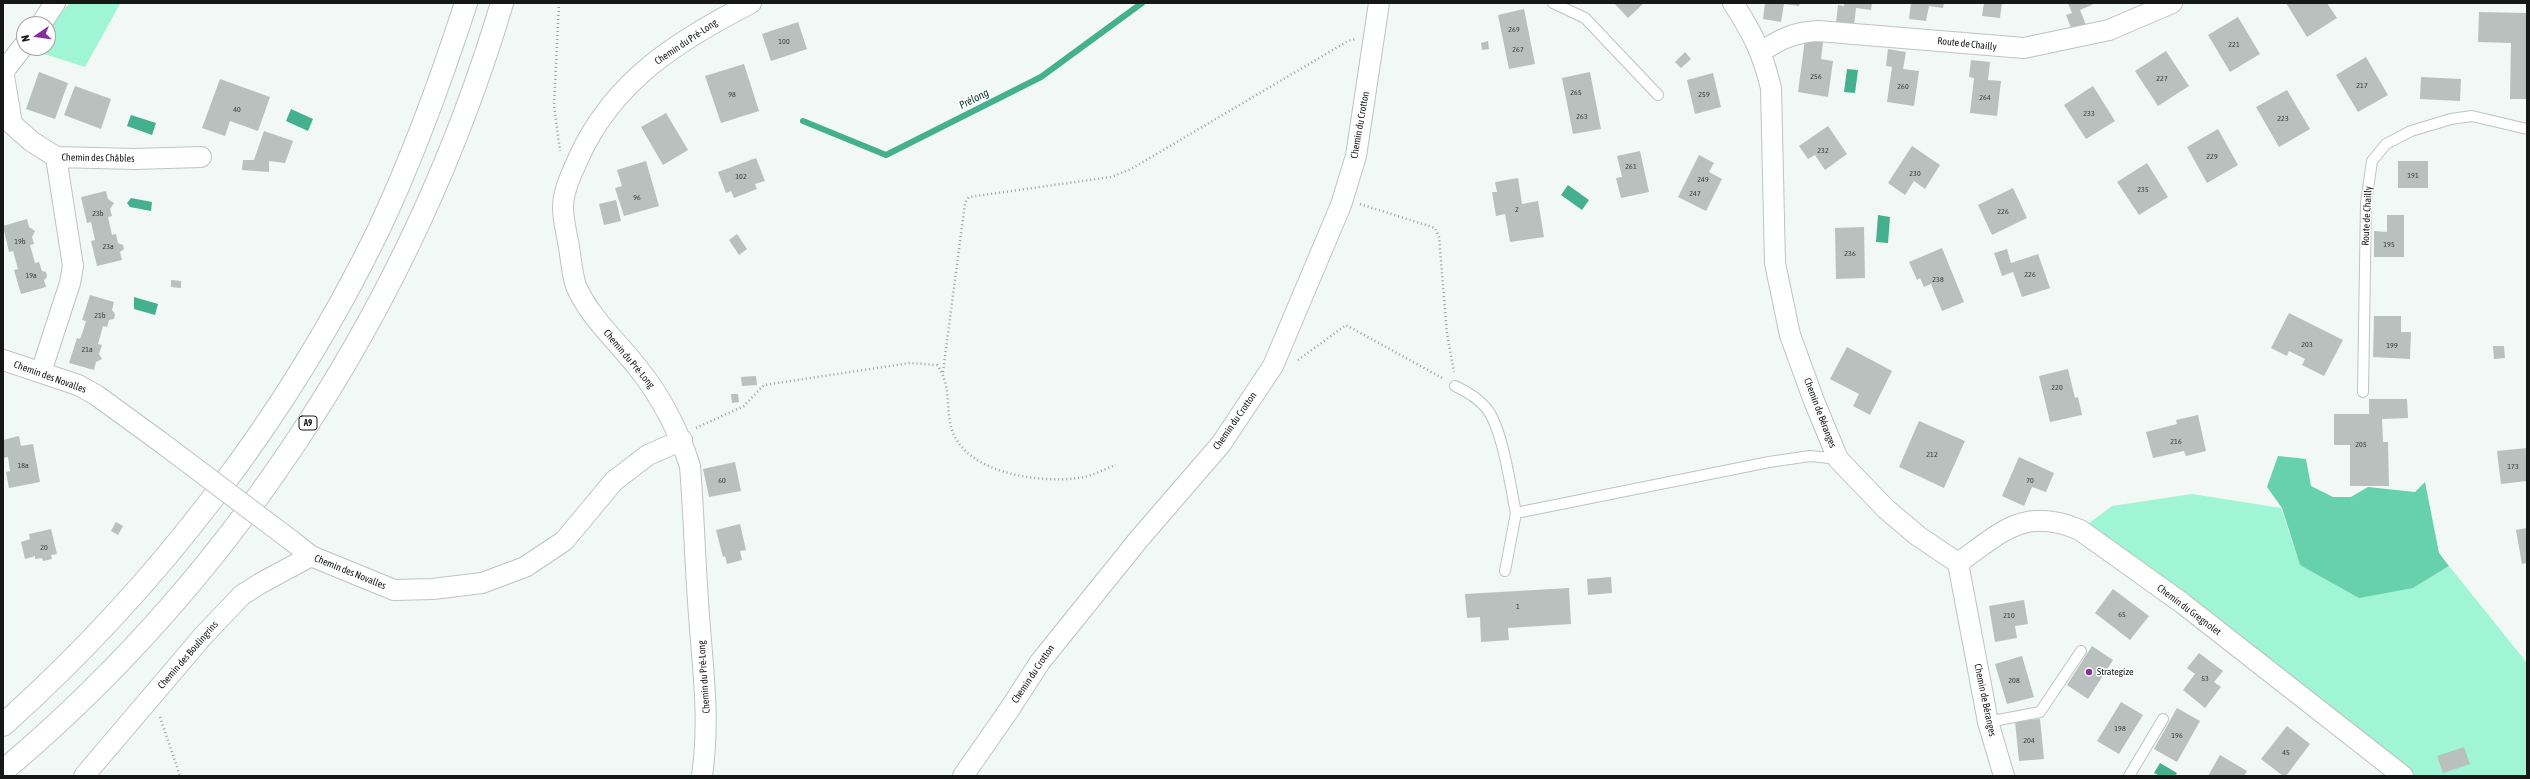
<!DOCTYPE html>
<html>
<head>
<meta charset="utf-8">
<style>
	body { margin:0 }
	#map { position:relative; width:2530px; height:779px; overflow:hidden; background:#f1f8f5; font-family:"Asap Condensed",sans-serif }
	canvas { display:block }
	.frame { position:absolute; inset:0; border:4px solid #161817; pointer-events:none }
	.north { position:absolute; left:16px; top:16px; width:40px; height:40px; box-sizing:border-box; background:#fff; border:1px solid #a2a3a2; border-radius:50%; rotate:257deg; font-size:11px; font-weight:700; line-height:16px; text-align:center; color:#161817 }
	.north::after { content:''; display:block; margin:auto; width:14px; height:18px; background:#852f9c; clip-path:polygon(50% 0,100% 100%,50% 72%,0 100%) }
</style>
</head>
<body>
<div id="map">
<canvas width="2530" height="779"></canvas>
<div class="frame"></div>
<div class="north">N</div>
</div>
<script>
const context = document.querySelector('canvas').getContext('2d');
context.lineJoin = 'round';
function fill(path, color) { context.fillStyle = color; context.fill(path, 'evenodd'); }
function stroke(path, color, width, dash) { context.strokeStyle = color; context.lineWidth = width; context.lineCap = dash ? 'butt' : 'round'; context.setLineDash(dash || []); context.stroke(path); }
function drawText(font, color, halo, rows, align = 'center') {
  context.font = font + ' "Asap Condensed",sans-serif'; context.lineWidth = 3; context.setLineDash([]); context.textBaseline = 'middle'; context.strokeStyle = halo; context.fillStyle = color; for (const [text, x, y, turn = 0] of rows) {
    context.save(); context.translate(x, y); context.rotate((+turn || 0) * Math.PI / 180); context.textAlign = isNaN(turn) ? turn : align; if (halo) context.strokeText(text, 0, 0); context.fillText(text, 0, 0); context.restore();
  }
}
const green = new Path2D(`
	M70 3 120 4 85 67 29 49 48 48V27Z
	M2192 494 2281 508 2300 565 2413 588 2449 566 2527 663V776H2403L2080 530 2112 506Z`);
const forest = new Path2D(`
	M2278 456 2306 459 2311 486 2333 497H2351L2368 487 2415 492 2425 482 2439 553 2449 566 2413 588 2359 598 2300 565 2282 508 2267 487Z`);
const water = new Path2D(`
	M1847 69 1858 70 1855 93 1844 92Z
	M291 109 313 119 308 131 286 121Z
	M131 115 156 123 152 135 127 126Z
	M1568 185 1589 200 1582 210 1561 195Z
	M131 198 152 202 151 211 130 207 127 203Z
	M1878 215 1890 217 1888 243 1876 242Z
	M134 297 158 304 155 315 134 309Z
	M2160 763 2177 773 2175 776H2160L2154 773Z`);
const stream = new Path2D(`
	M803 121 886 155 1041 77 1142 3`);
const building = new Path2D(`
	M1614 3H1644L1628 18Z
	M1765 3H1800L1799 6 1784 4 1781 22 1763 19Z
	M1844 3H1872L1871 10 1856 8 1854 25 1836 23 1838 5 1844 6Z
	M1911 3 1918 4 1944 3 1943 8 1929 6 1926 21 1909 19Z
	M1984 3H2002L2000 18 1982 16Z
	M2068 3H2096L2080 10 2086 25 2072 30 2066 15 2072 13Z
	M2286 3H2327L2337 18 2307 37Z
	M1524 9 1535 64 1509 69 1498 15Z
	M2479 12 2527 13V99H2510L2511 43 2478 42Z
	M2238 17 2260 54 2230 72 2208 35Z
	M798 22 807 49 771 61 762 34Z
	M1805 39 1823 42 1821 59 1833 61 1828 97 1798 92Z
	M1488 41 1489 49 1482 50 1481 43Z
	M1888 49 1906 52 1903 69 1919 71 1914 106 1887 102 1892 67 1886 66Z
	M2166 51 2189 86 2158 106 2135 71Z
	M1685 52 1691 59 1681 68 1675 62Z
	M2366 57 2388 95 2358 112 2336 75Z
	M1971 60 1990 62 1988 80 2001 81 1997 116 1970 113 1974 78 1969 77Z
	M744 64 759 111 721 123 705 76Z
	M39 72 68 83 55 119 26 109Z
	M1590 72 1601 129 1573 134 1562 78Z
	M1713 73 1721 107 1695 114 1687 80Z
	M2421 77 2461 79 2460 101 2420 99Z
	M220 79 270 97 258 131 230 121 225 136 202 128Z
	M75 86 111 99 101 129 64 115Z
	M2093 86 2115 121 2086 139 2064 105Z
	M2287 90 2310 129 2279 147 2256 107Z
	M666 113 688 150 663 165 641 127Z
	M1828 126 1847 154 1825 170 1815 155 1808 159 1799 146Z
	M2218 129 2238 165 2207 183 2187 147Z
	M264 131 293 141 285 163 269 161V172L242 170 243 160H254Z
	M1912 146 1940 165 1925 189 1914 181 1905 195 1888 183Z
	M1640 151 1649 192 1621 198 1616 178 1622 177 1617 156Z
	M1699 155 1714 163 1709 172 1722 179 1706 211 1678 197Z
	M756 158 765 181 755 184 757 189 734 198 731 191 726 193 718 172Z
	M646 161 659 206 624 216 615 188 622 186 617 170Z
	M2398 161H2428V188H2398Z
	M2147 163 2168 197 2139 215 2117 182Z
	M1518 178 1522 204 1538 201 1544 237 1510 242 1505 214 1496 216 1492 192H1497L1495 182Z
	M2013 188 2027 218 1992 235 1978 205Z
	M106 191 108 199 114 203 110 209 112 216 108 217 112 235 116 234 118 243 123 245 124 249 120 252 122 260 97 266 91 241 95 240 91 222 87 223 81 197Z
	M616 200 621 221 604 225 599 204Z
	M2387 215H2404V257H2374V231L2387 232Z
	M27 219 29 227 35 231 32 237 34 244 30 245 35 263 39 262 42 271 46 272 47 277 44 280 46 287 21 294 14 270 18 269 13 251 9 252 3 226Z
	M1864 227 1865 278 1836 279 1835 228Z
	M737 234 747 249 739 255 729 240Z
	M1942 248 1964 302 1942 311 1931 284 1924 287 1920 278 1917 280 1909 262Z
	M2007 249 2011 263 2038 254 2050 288 2022 297 2013 272 2002 276 1994 253Z
	M171 280 181 281V288L171 287Z
	M90 295 114 302 112 310 115 314 114 319 109 320 107 327 103 326 98 344 102 345 99 354 102 359 96 362 94 370 69 363 77 338 80 339 83 331 86 321 82 320Z
	M2289 313 2343 340 2324 376 2302 365 2305 359 2289 351 2287 356 2271 348Z
	M2374 316H2401V332H2411L2410 359 2373 357Z
	M2493 346H2504L2505 358 2494 359Z
	M1847 347 1892 371 1870 415 1853 406 1859 394 1830 379Z
	M2068 369 2075 398 2078 397 2082 415 2050 422 2039 376Z
	M756 376 757 385 742 386 741 377Z
	M731 394H738L739 402 732 403Z
	M2369 399H2407L2408 418 2382 419 2383 442H2388L2389 486H2350V445H2334V414H2369Z
	M2198 415 2206 451 2186 456 2184 451 2153 458 2146 432 2177 424 2176 420Z
	M1919 421 1965 441 1944 488 1899 467Z
	M19 436 21 446 33 444 40 482 9 488 6 472 10 471 8 457 3 458V440Z
	M2527 448V481L2501 484 2497 451Z
	M2019 457 2054 473 2046 492 2032 487 2024 506 2002 496Z
	M735 462 741 491 709 497 703 469Z
	M116 522 123 526 118 535 111 531Z
	M740 524 746 550 740 551 742 560 727 564 725 556 723 557 716 530Z
	M2527 528V563L2522 564 2516 530Z
	M51 529 57 554 51 555 52 559 43 561 42 558 35 559V556L25 559 21 542 30 539 29 534Z
	M1611 577 1612 593 1588 595 1587 579Z
	M1569 588 1571 624 1508 628 1509 640 1481 642 1480 617 1467 618 1465 594Z
	M2113 589 2149 616 2130 640 2095 613Z
	M2024 600 2028 624 2015 626 2017 638 1995 642 1989 606Z
	M2092 646 2113 660 2088 699 2067 685Z
	M2199 653 2223 671 2214 682 2221 687 2205 708 2183 690 2195 674 2187 668Z
	M2022 656 2034 697 2007 704 1995 664Z
	M2121 702 2143 715 2119 754 2097 741Z
	M2177 708 2200 721 2177 762 2154 749Z
	M2040 719 2044 759 2019 761 2015 721Z
	M2287 726 2310 744 2286 776H2283L2261 759Z
	M2464 747 2470 764 2443 773 2437 756Z
	M2220 755 2247 771 2244 776H2208Z`);
const path = new Path2D(`
	M559 3 554 105 560 151
	M1360 204 1435 228 1439 237 1447 334 1454 372
	M1298 360 1346 325 1444 379
	M943 372 965 203 969 197 1111 177 1131 169 1348 41 1355 39
	M696 428 744 406 764 385 910 363 937 365C952 385 945 408 952 430 967 474 1039 483 1078 478 1091 477 1104 469 1116 465
	M160 717 180 776`);
const lane = new Path2D(`
	M1553 3 1585 18 1658 95
	M1455 386C1466 391 1479 399 1487 409 1503 430 1510 485 1516 513L1769 462 1810 456 1838 459
	M2363 392 2366 203 2372 161 2386 144 2411 131 2451 119 2472 116 2527 129
	M1505 571 1516 513
	M1988 722 2040 712 2081 651
	M2129 776 2163 719`);
const street = new Path2D(`
	M1733 3C1752 32 1763 54 1771 88L1775 263 1790 335 1814 401 1838 459 1886 509 1918 536 1958 563 1988 722 2004 776
	M41 24 55 3
	M1761 52C1780 39 1795 32 1818 31L2024 48 2109 30 2172 3
	M3 70 12 124 31 141 56 157 135 159 201 157
	M4 71 24 45
	M3 360 78 385 96 395 162 443
	M41 372 70 283 73 266 56 157
	M292 541 311 556 394 590 433 589 482 583 525 567 564 541 614 481 648 455 682 440
	M1958 563C2002 532 2024 506 2080 530L2182 603 2403 776
	M84 776 203 636 242 595 261 583 311 556
	M702 776C710 719 703 672 699 615 695 565 694 515 690 466 678 429 662 398 638 368 617 341 590 318 576 286 572 274 571 259 569 247 567 234 563 221 563 208 563 190 572 173 579 157 614 80 679 40 751 3
	M963 776 1009 710 1040 662 1139 539 1221 444 1273 366 1341 205 1356 156 1379 3`);
const highway = new Path2D(`
	M3 725C158 586 287 418 378 231 413 157 441 80 466 3
	M3 771C240 572 414 298 502 3`);
const streetBridge = new Path2D(`
	M162 443 292 541`);
const markers = [
	[2089,672,4,"#852f9c"]
];
const numberNames = [
	["269",1514,29],
	["100",784,41],
	["221",2234,44],
	["267",1518,49],
	["256",1816,76],
	["227",2162,78],
	["217",2362,85],
	["260",1903,86],
	["265",1576,92],
	["98",732,94],
	["259",1704,94],
	["264",1985,97],
	["40",237,109],
	["233",2089,113],
	["263",1582,116],
	["223",2283,118],
	["232",1823,150],
	["229",2212,156],
	["261",1631,166],
	["230",1915,173],
	["191",2413,175],
	["102",741,176],
	["249",1703,179],
	["235",2143,189],
	["247",1695,193],
	["96",637,197],
	["2",1517,209],
	["226",2003,211],
	["23b",98,213],
	["19b",20,241],
	["195",2389,244],
	["23a",108,246],
	["236",1850,253],
	["226",2030,274],
	["19a",31,275],
	["238",1938,279],
	["21b",100,315],
	["203",2307,344],
	["199",2392,345],
	["21a",87,349],
	["220",2057,387],
	["216",2176,441],
	["205",2361,444],
	["212",1932,454],
	["18a",23,465],
	["173",2513,466],
	["60",722,480],
	["70",2030,480],
	["20",44,547],
	["1",1518,606],
	["65",2122,614],
	["210",2009,615],
	["53",2205,678],
	["208",2014,680],
	["198",2120,728],
	["196",2177,735],
	["204",2029,740],
	["45",2286,752]
];
const shields = [
	[308,423,18]
];
const shieldNames = [
	["A9",308,423]
];
const streetNames = [
	["Chemin du Pré-Long",686,42,-34],
	["Route de Chailly",1967,44,6],
	["Chemin du Crotton",1360,125,-80],
	["Chemin des Châbles",98,158,1],
	["Route de Chailly",2367,216,-87],
	["Chemin du Pré-Long",629,359,50],
	["Chemin des Novalles",50,377,20],
	["Chemin de Béranges",1820,413,69],
	["Chemin du Crotton",1235,421,-55],
	["Chemin des Novalles",350,572,22],
	["Chemin du Gregnolet",2189,610,37],
	["Chemin des Boulingrins",188,655,-49],
	["Chemin du Crotton",1033,674,-56],
	["Chemin du Pré-Long",704,677,-94],
	["Chemin de Béranges",1985,700,78]
];
const poiNames = [
	["Strategize",2097,672]
];
const waterNames = [
	["Prélong",974,99,-27]
];
fill(green, '#9ff5d5');
fill(forest, '#67d0ac');
fill(water, '#44b08d');
stroke(stream, '#44b08d', 6);
fill(building, '#b9c0bd');
stroke(lane, '#bdc4c1', 12);
stroke(street, '#bdc4c1', 22);
stroke(highway, '#bdc4c1', 24);
stroke(path, '#9ba09e', 2.5, [1, 3]);
stroke(lane, '#fff', 10);
stroke(street, '#fff', 20);
stroke(highway, '#fff', 22);
stroke(streetBridge, '#bdc4c1', 22, []);
stroke(streetBridge, '#fff', 20);
for (const [x, y, r, color] of markers) { const dot = new Path2D(); dot.arc(x, y, r, 0, 2 * Math.PI); context.fillStyle = color; context.fill(dot); stroke(dot, '#fff', 1.5); }
drawText('8px', '#3f4240', null, numberNames);
for (const [x, y, w] of shields) { const box = new Path2D(); box.roundRect(x - w / 2, y - 7, w, 14, 3); context.fillStyle = '#fff'; context.fill(box); stroke(box, '#161817', 1); }
drawText('bold 9px', '#161817', null, shieldNames);
drawText('10px', '#161817', '#fff', streetNames);
drawText('10px', '#161817', '#fff', poiNames, 'left');
drawText('italic 11px', '#07382a', '#fff', waterNames);
</script>
</body>
</html>
